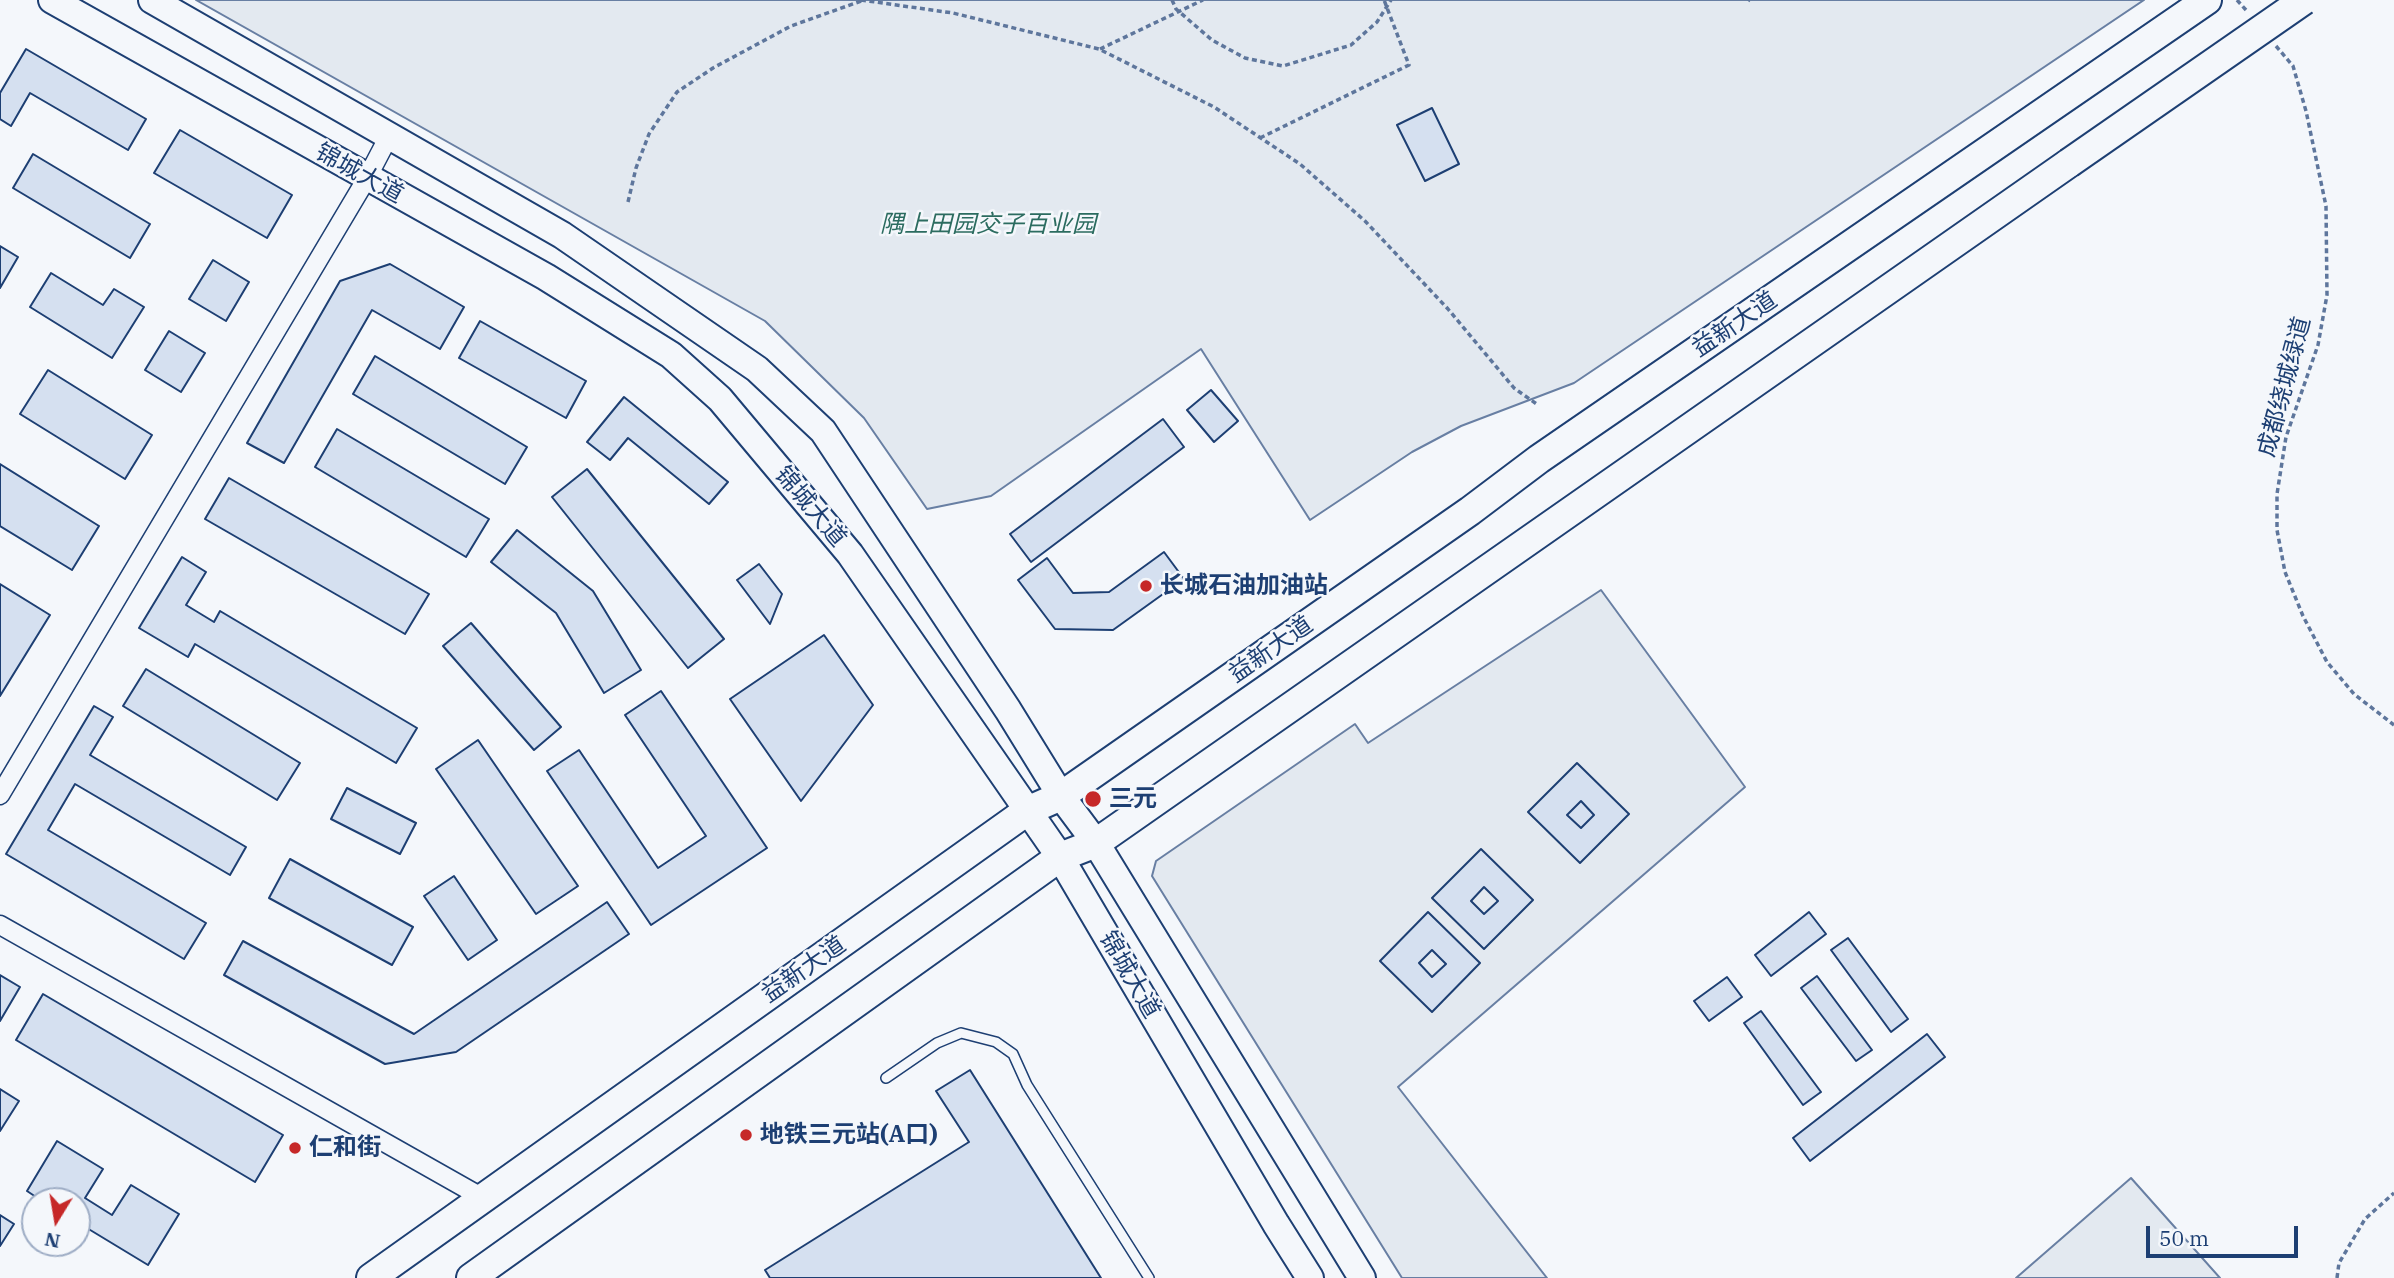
<!DOCTYPE html>
<html>
<head>
<meta charset="utf-8">
<style>
	body { margin:0 }
	#map { position:relative; width:2394px; height:1278px; overflow:hidden; background:#f4f7fb; font-family:"IBM Plex Serif",serif }
	canvas { display:block }
	.north { position:absolute; left:21px; top:1187px; width:70px; height:70px; box-sizing:border-box; background:#f4f7fb; border:2px solid #9eadc5; border-radius:50%; rotate:191deg; font-size:19px; font-weight:700; line-height:28px; text-align:center; color:#1d3f73 }
	.north::after { content:''; display:block; margin:auto; width:24px; height:32px; background:#c62828; clip-path:polygon(50% 0,100% 100%,50% 72%,0 100%) }
	.scale { position:absolute; left:2146px; top:1226px; width:152px; height:32px; box-sizing:border-box; border:4px solid #1d3f73; border-top:0; padding-left:9px; font-size:21px; line-height:24px; white-space:nowrap; color:#1d3f73; -webkit-text-stroke:5px #f4f7fb; paint-order:stroke }
</style>
</head>
<body>
<div id="map">
<canvas width="2394" height="1278"></canvas>
<div class="north">N</div>
<div class="scale">50 m</div>
</div>
<script>
const context = document.querySelector('canvas').getContext('2d');
context.lineJoin = 'round';
function fill(path, color) { context.fillStyle = color; context.fill(path, 'evenodd'); }
function stroke(path, color, width, dash) { context.strokeStyle = color; context.lineWidth = width; context.lineCap = dash ? 'butt' : 'round'; context.setLineDash(dash || []); context.stroke(path); }
function drawText(font, color, halo, rows, align = 'center') {
  context.font = font + ' "IBM Plex Serif","Noto Sans SC",serif'; context.lineWidth = 5; context.setLineDash([]); context.textBaseline = 'middle'; context.strokeStyle = halo; context.fillStyle = color; for (const [text, x, y, turn = 0] of rows) {
    context.save(); context.translate(x, y); context.rotate((+turn || 0) * Math.PI / 180); context.textAlign = isNaN(turn) ? turn : align; if (halo) context.strokeText(text, 0, 0); context.fillText(text, 0, 0); context.restore();
  }
}
const green = new Path2D(`
	M196 0H2144L1574 383 1461 426 1412 452 1310 520 1201 349 991 496 927 509 864 418 765 321Z
	M1601 590 1745 787 1398 1087 1547 1278H1402L1152 876 1156 861 1355 724 1368 743Z
	M2131 1178 2220 1278H2016Z`);
const building = new Path2D(`
	M26 49 146 119 128 150 30 93 11 126 0 119V93Z
	M1432 108 1459 164 1425 181 1397 125Z
	M180 130 292 195 267 238 154 173Z
	M33 154 150 224 130 258 13 188Z
	M0 246 18 257 0 288Z
	M213 260 249 282 226 321 189 299Z
	M390 264 464 307 440 349 372 310 284 463 247 443 340 281Z
	M51 273 103 305 114 289 144 307 112 358 30 307Z
	M480 321 586 381 566 418 459 358Z
	M169 331 205 353 181 392 145 370Z
	M375 356 527 447 505 484 353 394Z
	M48 370 152 435 125 479 20 414Z
	M1211 390 1238 421 1214 442 1187 410Z
	M624 397 728 482 709 504 628 438 610 460 587 442Z
	M1163 419 1184 447 1031 562 1010 534Z
	M337 429 489 519 466 557 315 467Z
	M0 464 99 526 72 570 0 526Z
	M587 469 724 639 688 668 552 497Z
	M229 478 429 594 405 634 205 519Z
	M517 530 593 591 641 670 604 693 556 613 491 562Z
	M1164 552 1184 579 1113 630 1055 629 1018 580 1047 558 1073 593 1109 592Z
	M182 557 206 572 186 605 214 622 220 611 417 728 396 763 195 644 188 657 139 628Z
	M759 564 782 594 770 624 737 580Z
	M0 584 50 615 0 696Z
	M471 623 561 727 534 750 443 646Z
	M824 635 873 705 801 801 730 699Z
	M146 669 300 763 277 800 123 706Z
	M661 691 767 848 651 925 547 771 579 750 658 868 706 836 625 715Z
	M94 706 113 717 90 755 246 847 230 875 75 784 48 830 206 923 184 959 6 854Z
	M478 740 578 886 536 914 436 769Z
	M1577 763 1629 814 1580 863 1528 812ZM1581 801 1594 815 1581 828 1567 815Z
	M347 788 416 823 400 854 331 819Z
	M1581 801 1594 815 1581 828 1567 815Z
	M1481 849 1533 900 1484 949 1432 898ZM1484 887 1498 901 1484 914 1471 901Z
	M290 859 413 927 392 965 269 898Z
	M454 876 497 940 468 960 424 896Z
	M607 902 629 934 456 1052 385 1064 224 975 243 941 414 1034Z
	M1428 912 1480 963 1432 1012 1380 961ZM1432 950 1446 964 1432 977 1419 963Z
	M1809 912 1826 934 1771 976 1755 955Z
	M1848 938 1908 1019 1891 1032 1831 950Z
	M0 975 20 987 0 1021Z
	M1817 976 1872 1050 1856 1061 1801 988Z
	M1727 977 1742 997 1709 1021 1694 1001Z
	M43 994 283 1135 255 1182 16 1040Z
	M1761 1011 1821 1092 1803 1105 1744 1023Z
	M1927 1034 1945 1057 1810 1161 1793 1138Z
	M970 1070 1101 1278H770L765 1270 969 1142 936 1091Z
	M0 1089 19 1101 0 1131Z
	M57 1141 103 1169 85 1198 112 1215 131 1185 179 1214 148 1265 77 1222V1201H42L27 1191Z
	M0 1215 14 1224 0 1246Z`);
const path = new Path2D(`
	M861 0 953 13 1099 49 1214 107 1300 164 1365 221 1448 309 1514 388 1538 405
	M1172 0 1176 9 1212 40 1245 58 1283 66 1351 45 1377 22 1391 0
	M2237 0 2246 10
	M1748 1 1749 0
	M2276 46 2293 66 2306 111 2326 206 2327 295 2318 345 2286 437 2277 494V530L2285 572 2303 616 2327 662 2354 694 2394 725
	M1100 49 1203 0
	M1260 138 1409 65 1384 0
	M628 202 636 168 649 134 677 92 713 68 791 26 864 0
	M2337 1278 2339 1263 2365 1219 2394 1193`);
const service = new Path2D(`
	M886 1078 937 1043 961 1033 996 1042 1013 1054 1027 1085 1149 1278`);
const minor = new Path2D(`
	M0 795 367 178 389 136
	M0 925 483 1198`);
const secondary = new Path2D(`
	M52 0 546 277 671 355 720 399 850 554 1060 857 1276 1224 1310 1278
	M152 0 562 235 757 369 823 431 1008 710 1061 796 1096 843 1362 1278`);
const primary = new Path2D(`
	M371 1278 1027 811 1061 796 1470 511 1539 459 2207 0
	M471 1278 1060 857 1096 843 2069 163`);
const primaryBridge = new Path2D(`
	M2069 163 2304 0`);
const markers = [
	[1146,586,7,"#c62828"],
	[1093,799,9,"#c62828"],
	[746,1135,7,"#c62828"],
	[295,1148,7,"#c62828"]
];
const streetNames = [
	["锦城大道",359,174,29],
	["益新大道",1735,325,-34],
	["成都绕城绿道",2285,387,-75],
	["锦城大道",810,507,50],
	["益新大道",1271,650,-35],
	["益新大道",804,970,-35],
	["锦城大道",1129,975,60]
];
const parkNames = [
	["隅上田园交子百业园",988,225]
];
const poiNames = [
	["长城石油加油站",1160,586],
	["三元",1109,799],
	["地铁三元站(A口)",760,1135],
	["仁和街",309,1148]
];
fill(green, '#e3e9f0');
stroke(green, '#687fa3', 2);
fill(building, '#d5e0f0');
stroke(building, '#1d3f73', 2);
stroke(service, '#1d3f73', 12);
stroke(minor, '#1d3f73', 21);
stroke(secondary, '#1d3f73', 30);
stroke(primary, '#1d3f73', 32);
stroke(path, '#5e769c', 3.5, [5, 3.5]);
stroke(service, '#f4f7fb', 9);
stroke(minor, '#f4f7fb', 18);
stroke(secondary, '#f4f7fb', 26);
stroke(primary, '#f4f7fb', 28);
stroke(primaryBridge, '#1d3f73', 32, []);
stroke(primaryBridge, '#f4f7fb', 28);
for (const [x, y, r, color] of markers) { const dot = new Path2D(); dot.arc(x, y, r, 0, 2 * Math.PI); context.fillStyle = color; context.fill(dot); stroke(dot, '#f4f7fb', 2.5); }
drawText('24px', '#1d3f73', '#f4f7fb', streetNames);
drawText('italic 24px', '#2c6c60', '#f4f7fb', parkNames);
drawText('bold 24px', '#1d3f73', '#f4f7fb', poiNames, 'left');
</script>
</body>
</html>
